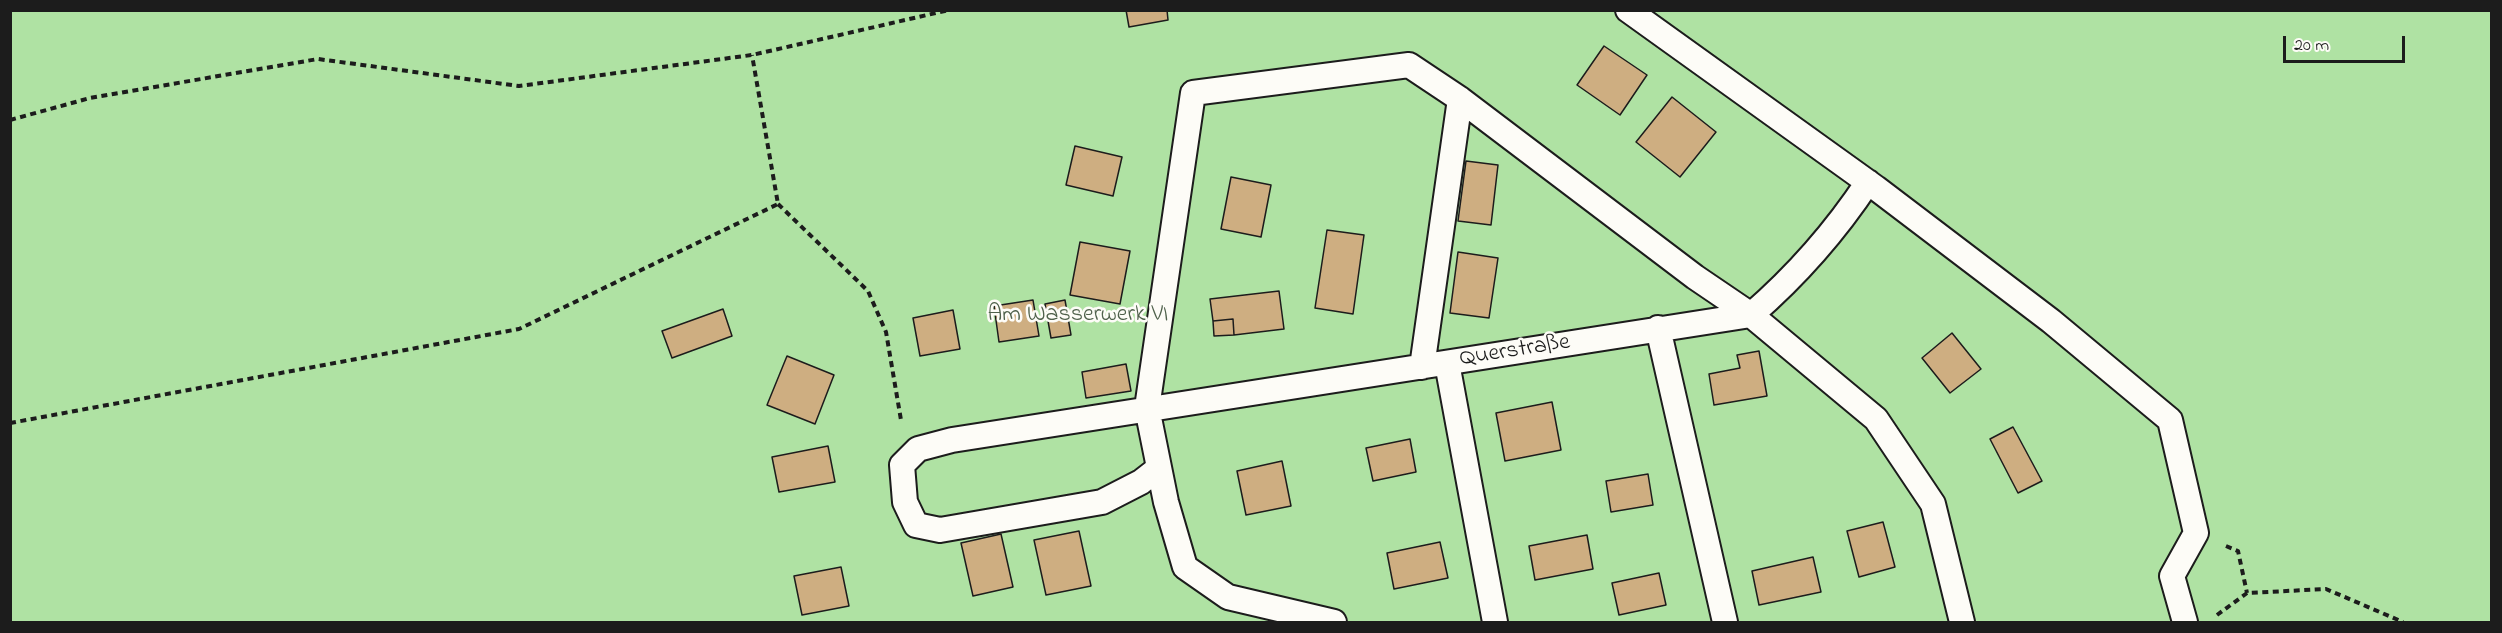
<!DOCTYPE html>
<html>
<head>
<meta charset="utf-8">
<style>
	body { margin:0 }
	#map { position:relative; width:2502px; height:633px; overflow:hidden; background:#f4ecdf; font-family:"Indie Flower",sans-serif }
	canvas { display:block }
	.frame { position:absolute; inset:0; border:12px solid #1c1c1c; pointer-events:none }
	.scale { position:absolute; left:2283px; top:36px; width:122px; height:27px; box-sizing:border-box; border:3px solid #1c1c1c; border-top:0; padding-left:8px; font-size:18px; line-height:21px; white-space:nowrap; color:#1c1c1c; -webkit-text-stroke:4px #fdfcf7; paint-order:stroke }
</style>
</head>
<body>
<div id="map">
<canvas width="2502" height="633"></canvas>
<div class="frame"></div>
<div class="scale">20 m</div>
</div>
<script>
const context = document.querySelector('canvas').getContext('2d');
context.lineJoin = 'round';
function fill(path, color) { context.fillStyle = color; context.fill(path, 'evenodd'); }
function stroke(path, color, width, dash) { context.strokeStyle = color; context.lineWidth = width; context.lineCap = dash ? 'butt' : 'round'; context.setLineDash(dash || []); context.stroke(path); }
function drawText(font, color, halo, rows, align = 'center') {
  context.font = font + ' "Indie Flower",sans-serif'; context.lineWidth = 5; context.setLineDash([]); context.textBaseline = 'middle'; context.strokeStyle = halo; context.fillStyle = color; for (const [text, x, y, turn = 0] of rows) {
    context.save(); context.translate(x, y); context.rotate((+turn || 0) * Math.PI / 180); context.textAlign = isNaN(turn) ? turn : align; if (halo) context.strokeText(text, 0, 0); context.fillText(text, 0, 0); context.restore();
  }
}
const green = new Path2D(`
	M10 11H2491V622H11Z`);
const building = new Path2D(`
	M1126 10H1167L1168 20 1129 27Z
	M1604 46 1647 75 1620 115 1577 85Z
	M1672 97 1716 132 1680 177 1636 142Z
	M1075 146 1122 157 1113 196 1066 185Z
	M1466 161 1498 165 1491 225 1458 221Z
	M1231 177 1271 185 1261 237 1221 229Z
	M1327 230 1364 235 1353 314 1315 308Z
	M1080 242 1130 251 1120 304 1070 295Z
	M1458 252 1498 258 1489 318 1450 313Z
	M1279 291 1284 329 1234 335 1233 319 1213 321 1210 299Z
	M1033 300 1039 336 999 342 994 306Z
	M1065 300 1071 335 1051 338 1045 304Z
	M723 309 732 336 672 358 662 331Z
	M953 310 960 349 920 356 913 318Z
	M1233 319 1234 335 1214 336 1213 321Z
	M1952 333 1981 369 1950 393 1922 358Z
	M1759 351 1767 396 1714 405 1709 374 1740 368 1737 355Z
	M787 356 834 375 815 424 767 405Z
	M1126 364 1131 391 1086 398 1082 372Z
	M1552 402 1561 450 1505 461 1496 413Z
	M2013 427 2042 481 2018 493 1990 439Z
	M1410 439 1416 472 1373 481 1366 448Z
	M828 446 835 482 779 492 772 457Z
	M1282 461 1291 506 1246 515 1237 471Z
	M1648 474 1653 505 1611 512 1606 481Z
	M1883 522 1895 567 1859 577 1847 531Z
	M1079 531 1091 586 1046 595 1034 540Z
	M1001 534 1013 587 973 596 961 543Z
	M1587 535 1593 569 1535 580 1529 546Z
	M1440 542 1448 578 1394 589 1387 553Z
	M1813 557 1821 592 1759 605 1752 571Z
	M841 567 849 606 802 615 794 576Z
	M1659 573 1666 605 1619 615 1612 583Z`);
const path = new Path2D(`
	M10 120 90 98 318 59 519 86 752 55 949 10
	M778 204 868 291 886 332 901 420
	M10 423 519 329 778 204 752 55
	M2226 546 2238 551 2247 593
	M2217 615 2247 593 2326 589 2403 622`);
const service = new Path2D(`
	M1628 10 1876 188 2051 321 2170 420 2196 533 2172 576 2185 622
	M1658 328 1725 622
	M1447 363 1495 622
	M1422 367 1460 99
	M1159 468 1141 482 1102 502 940 530 916 525 905 502 902 465 918 449 952 440 1751 315C1796 276 1835 232 1868 182
	M1334 622 1228 597 1185 567 1166 502 1147 408 1193 93 1409 65 1460 99 1695 277 1751 315 1876 419 1933 504 1962 622`);
const parkNames = [
	["Am Wasserwerk VI",1078,316]
];
const streetNames = [
	["Querstraße",1515,352,-9]
];
fill(green, '#afe2a3');
fill(building, '#ceae81');
stroke(building, '#1c1c1c', 1.5);
stroke(service, '#1c1c1c', 28);
stroke(path, '#1c1c1c', 4, [6, 4.5]);
stroke(service, '#fdfcf7', 24);
drawText('24px', '#4f614b', '#fdfcf7', parkNames);
drawText('24px', '#1c1c1c', '#fdfcf7', streetNames);
</script>
</body>
</html>
